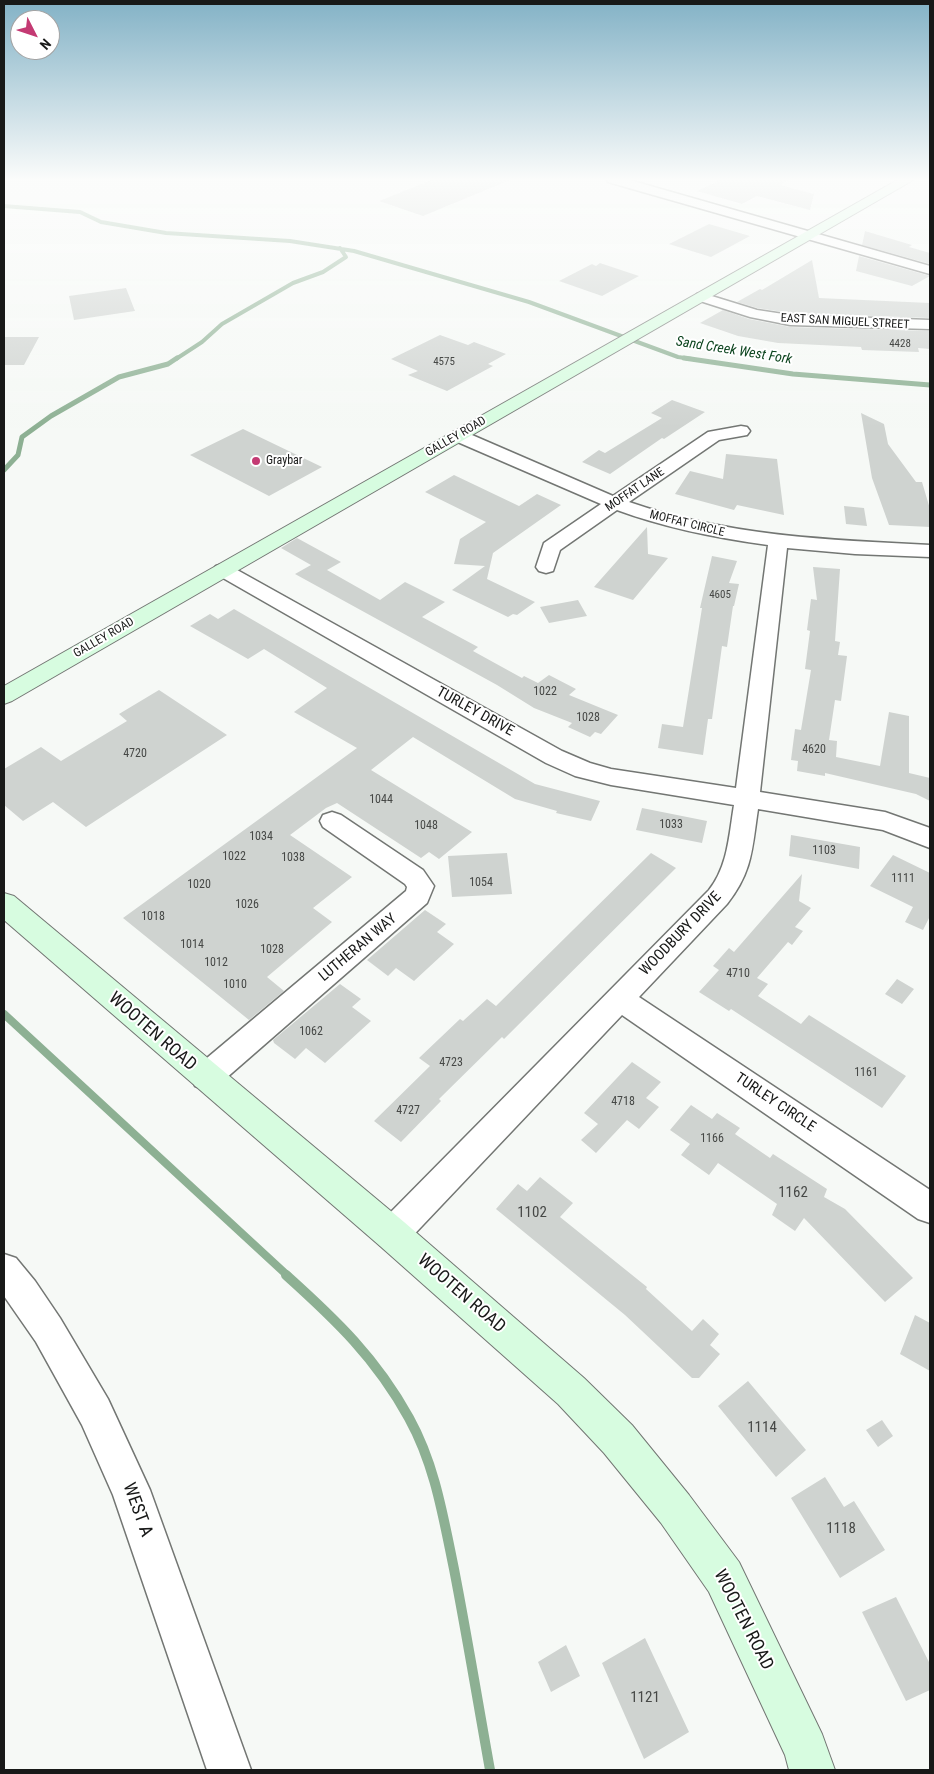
<!DOCTYPE html>
<html>
<head>
<meta charset="utf-8">
<style>
	body { margin:0 }
	#map { position:relative; width:934px; height:1774px; overflow:hidden; background:#f6f9f6; font-family:"Roboto Condensed",sans-serif }
	canvas { display:block }
	.frame { position:absolute; inset:0; border:5px solid #181918; pointer-events:none }
	.north { position:absolute; left:10px; top:10px; width:50px; height:50px; box-sizing:border-box; background:#fff; border:1px solid #a3a3a3; border-radius:50%; rotate:131deg; font-size:14px; font-weight:700; line-height:20px; text-align:center; color:#181918 }
	.north::after { content:''; display:block; margin:auto; width:18px; height:22px; background:#c43a73; clip-path:polygon(50% 0,100% 100%,50% 72%,0 100%) }
</style>
</head>
<body>
<div id="map">
<canvas width="934" height="1774"></canvas>
<div class="frame"></div>
<div class="north">N</div>
</div>
<script>
const context = document.querySelector('canvas').getContext('2d');
context.lineJoin = 'round';
function stroke(path, color, width, dash) { context.strokeStyle = color; context.lineWidth = width; context.lineCap = dash ? 'butt' : 'round'; context.setLineDash(dash || []); context.stroke(path); }
function fill(path, color) { context.fillStyle = color; context.fill(path, 'evenodd'); }
function drawText(font, color, halo, rows, align = 'center') {
  context.font = font + ' "Roboto Condensed",sans-serif'; context.lineWidth = 4; context.setLineDash([]); context.textBaseline = 'middle'; context.strokeStyle = halo; context.fillStyle = color; for (const [text, x, y, turn = 0] of rows) {
    context.save(); context.translate(x, y); context.rotate((+turn || 0) * Math.PI / 180); context.textAlign = isNaN(turn) ? turn : align; if (halo) context.strokeText(text, 0, 0); context.fillText(text, 0, 0); context.restore();
  }
}
const streamFar3 = new Path2D(`
	M4 206 80 212 101 222 166 233 290 241 354 251 529 302 678 357 692 359
	M176 359 202 342 222 324 293 283 323 272 346 257 340 248`);
const streamFar2 = new Path2D(`
	M684 358 793 374 930 385
	M4 470 18 455 22 437 51 416 119 377 168 364 177 358`);
const streamFar1 = new Path2D(`
	M4 1014 288 1276`);
const stream = new Path2D(`
	M286 1275C336 1320 376 1358 409 1418 435 1465 443 1516 454 1569 467 1636 478 1703 490 1770`);
const building = new Path2D(`
	M434 179H510V180L423 216 379 201Z
	M717 179H790L780 185 814 194 810 210 757 196 742 204 697 191 717 182Z
	M709 224 750 236 711 257 669 244Z
	M865 231 912 245 909 247 930 253V264L862 245Z
	M859 256 930 276 912 286 856 271Z
	M812 260 819 298 930 303V318L790 313 757 308 737 302 760 289 762 290Z
	M600 263 639 276 602 296 559 281 592 264 596 266Z
	M126 288 135 311 74 320 69 296Z
	M723 310 749 319 790 327 930 331V349L918 348 919 352 862 350 861 347 778 343 738 336 700 323Z
	M440 335 468 345 474 342 506 354 488 364 493 366 447 391 408 375 418 371 391 359Z
	M4 337H39L24 365H4Z
	M672 400 705 412 664 439 662 438 610 474 582 462 599 450 605 453 662 418 651 413Z
	M861 413 884 424 888 444 916 482H922L930 509V527L889 525 872 478Z
	M243 429 322 467 269 496 190 455Z
	M726 454 777 459 784 515 737 505 734 510 675 494 690 471 723 479Z
	M454 475 519 506 537 494 561 505 493 553 487 579 535 602 517 615 513 614 508 617 452 590 485 566 454 564 460 539 486 522 425 492Z
	M844 506 864 508 867 526 846 524Z
	M647 527 648 554 668 558 633 600 594 587Z
	M297 538 341 562 327 570 380 600 405 582 445 602 422 617 478 647 473 651 522 678 524 676 538 683 549 675 576 689 569 695 618 715 601 734 595 732 590 737 568 727 572 723 534 708 497 685 295 574 311 565 281 548Z
	M712 556 737 561 729 583 739 584 734 606H733L727 647 722 646 712 719H708L703 755 658 748 662 724 683 727 702 608H700Z
	M813 567 840 569 835 641 840 642 838 655 847 656 841 701 835 700 829 740 837 741 836 757 880 766 889 712 909 716V773L930 778V801L916 794 825 773V776L797 771 798 761 791 760 795 729 801 730 811 670 805 669 810 631 807 630 811 599 817 600Z
	M578 600 587 616 549 623 540 607Z
	M234 609 535 784 600 801 591 821 556 813 557 811 515 799 413 737 371 770 472 832 439 859 429 852 421 858 337 803 326 808 290 835 352 877 313 908 332 922 267 977 284 991 249 1020 123 918 357 748 294 712 327 688 264 649 248 659 190 626 210 614 218 619Z
	M159 690 227 735 86 827 53 802 23 821 4 805V769L41 747 61 761 127 721 119 714Z
	M642 808 707 821 702 843 636 830Z
	M791 835 860 847 859 869 789 856Z
	M507 853 512 894 452 897 448 856Z
	M651 853 676 868 504 1039 502 1037 439 1099 441 1101 401 1142 374 1121 430 1066 419 1058 460 1019 463 1021 487 999 496 1006Z
	M893 855 930 873V916L923 930 905 922 913 907 870 886Z
	M802 874 799 901 811 908 795 927 803 931 792 945 788 942 757 978 768 984 758 996 801 1024 809 1015 906 1076 882 1108 731 1009 729 1011 699 992 719 970 713 966 729 948 734 952Z
	M425 910 446 924 437 932 454 944 414 981 396 968 388 976 367 960Z
	M897 979 914 989 902 1004 885 994Z
	M340 984 361 999 352 1007 371 1021 325 1063 306 1048 295 1059 274 1043 273 1040Z
	M632 1062 661 1082 646 1098 659 1107 639 1129 627 1120 596 1153 581 1140 598 1124 584 1113Z
	M691 1105 712 1119 717 1113 740 1128 735 1134 770 1158 773 1154 827 1189 824 1197 845 1209 913 1278 885 1302 804 1218 795 1231 772 1215 777 1204 718 1163 709 1175 681 1155 690 1144 670 1130Z
	M540 1177 573 1203 560 1217 647 1287 646 1289 692 1331 703 1319 719 1334 710 1345 720 1354 699 1378H692L625 1315 496 1209 518 1184 527 1191Z
	M915 1315 930 1323V1371L900 1354Z
	M748 1381 806 1450 776 1477 718 1406Z
	M882 1420 893 1436 878 1447 866 1430Z
	M825 1477 844 1507 854 1501 885 1550 840 1578 791 1498Z
	M896 1597 930 1664V1690L906 1701 862 1612Z
	M645 1638 689 1732 644 1759 602 1663Z
	M566 1645 580 1676 551 1692 538 1662Z`);
const street = new Path2D(`
	M606 179H626L930 266V274L608 182Z
	M702 293 757 310 790 315 930 320V329L790 325 750 317 697 300 695 297 697 294Z
	M741 426 747 427 750 431 747 435 719 440 629 502C727 536 828 540 930 545V557L855 554 787 548 760 792 885 812 930 828V848L883 830 758 809C752 848 753 871 727 904L639 997 930 1190V1223L918 1219 622 1015 404 1245 392 1250 380 1245 375 1234 380 1223 709 890C728 866 729 835 734 805L611 785 575 776 546 763 216 574 213 570 216 566 223 564 230 566 562 751 590 763 611 769 736 788 768 545C717 538 666 528 617 510L560 550 553 571 546 573 539 571 536 567 544 543 601 504 453 440 450 436 453 432 459 431 465 432 613 496 708 432Z
	M332 812 341 815 423 870 434 886 427 903 217 1086 206 1090 195 1086 191 1077 195 1068 406 891 407 887 405 884 323 827 320 821 323 815Z
	M4 1254 16 1258 35 1281 60 1318 108 1399 150 1490 251 1770H207L113 1495 82 1425 36 1342 4 1296Z`);
const secondary = new Path2D(`
	M899 179H915L12 701 4 704V686Z
	M4 893 14 896 404 1222 584 1378 632 1425 689 1495 739 1562 822 1734 835 1770H789L785 1755 709 1592 661 1523 604 1453 558 1404 380 1246 4 920Z`);
const markers = [
	[256,461,5,"#c43a73"]
];
const farNumbernames = [
	["4428",900,344],
	["4575",444,362],
	["4605",720,595]
];
const farStreetnames = [
	["EAST SAN MIGUEL STREET",845,322,3],
	["GALLEY ROAD",456,437,-30],
	["MOFFAT LANE",635,490,-34],
	["MOFFAT CIRCLE",687,524,14],
	["GALLEY ROAD",104,638,-30]
];
const farPoinames = [
	["Graybar",266,461]
];
const numberNames = [
	["1022",545,692],
	["1028",588,718],
	["4620",814,750],
	["4720",135,754],
	["1044",381,800],
	["1033",671,825],
	["1048",426,826],
	["1034",261,837],
	["1103",824,851],
	["1022",234,857],
	["1038",293,858],
	["1111",903,879],
	["1054",481,883],
	["1020",199,885],
	["1026",247,905],
	["1018",153,917],
	["1014",192,945],
	["1028",272,950],
	["1012",216,963],
	["4710",738,974],
	["1010",235,985],
	["1062",311,1032],
	["4723",451,1063],
	["1161",866,1073],
	["4718",623,1102],
	["4727",408,1111],
	["1166",712,1139]
];
const farWaternames = [
	["Sand Creek West Fork",734,351,9]
];
const streetNames = [
	["TURLEY DRIVE",475,712,29],
	["WOODBURY DRIVE",681,934,-46],
	["LUTHERAN WAY",358,948,-40],
	["TURLEY CIRCLE",775,1103,34]
];
const nearNumbernames = [
	["1162",793,1193],
	["1102",532,1213],
	["1114",762,1428],
	["1118",841,1529],
	["1121",645,1698]
];
const nearStreetnames = [
	["WOOTEN ROAD",152,1032,41],
	["WOOTEN ROAD",461,1294,41],
	["WEST A",137,1510,70],
	["WOOTEN ROAD",743,1620,63]
];
stroke(streamFar3, '#8db093', 4);
stroke(streamFar2, '#8db093', 5);
stroke(streamFar1, '#8db093', 8);
stroke(stream, '#8db093', 10);
fill(building, '#cfd3d0');
stroke(street, '#737673', 3);
stroke(secondary, '#737673', 2);
fill(street, '#fff');
fill(secondary, '#d7fce0');
const sky = context.createLinearGradient(0, 0, 0, 428);
sky.addColorStop(0, '#83b2c6');
sky.addColorStop(0.42, '#fbfcfb');
sky.addColorStop(1, '#fbfcfb00');
context.fillStyle = sky;
context.fillRect(0, 0, 934, 428);
for (const [x, y, r, color] of markers) { const dot = new Path2D(); dot.arc(x, y, r, 0, 2 * Math.PI); context.fillStyle = color; context.fill(dot); stroke(dot, '#fff', 2); }
drawText('11px', '#464846', null, farNumbernames);
drawText('12px', '#181918', '#fff', farStreetnames);
drawText('12px', '#181918', '#fff', farPoinames, 'left');
drawText('12px', '#464846', null, numberNames);
drawText('italic 14px', '#0d451f', '#fff', farWaternames);
drawText('15px', '#181918', '#fff', streetNames);
drawText('15px', '#464846', null, nearNumbernames);
drawText('18px', '#181918', '#fff', nearStreetnames);
</script>
</body>
</html>
